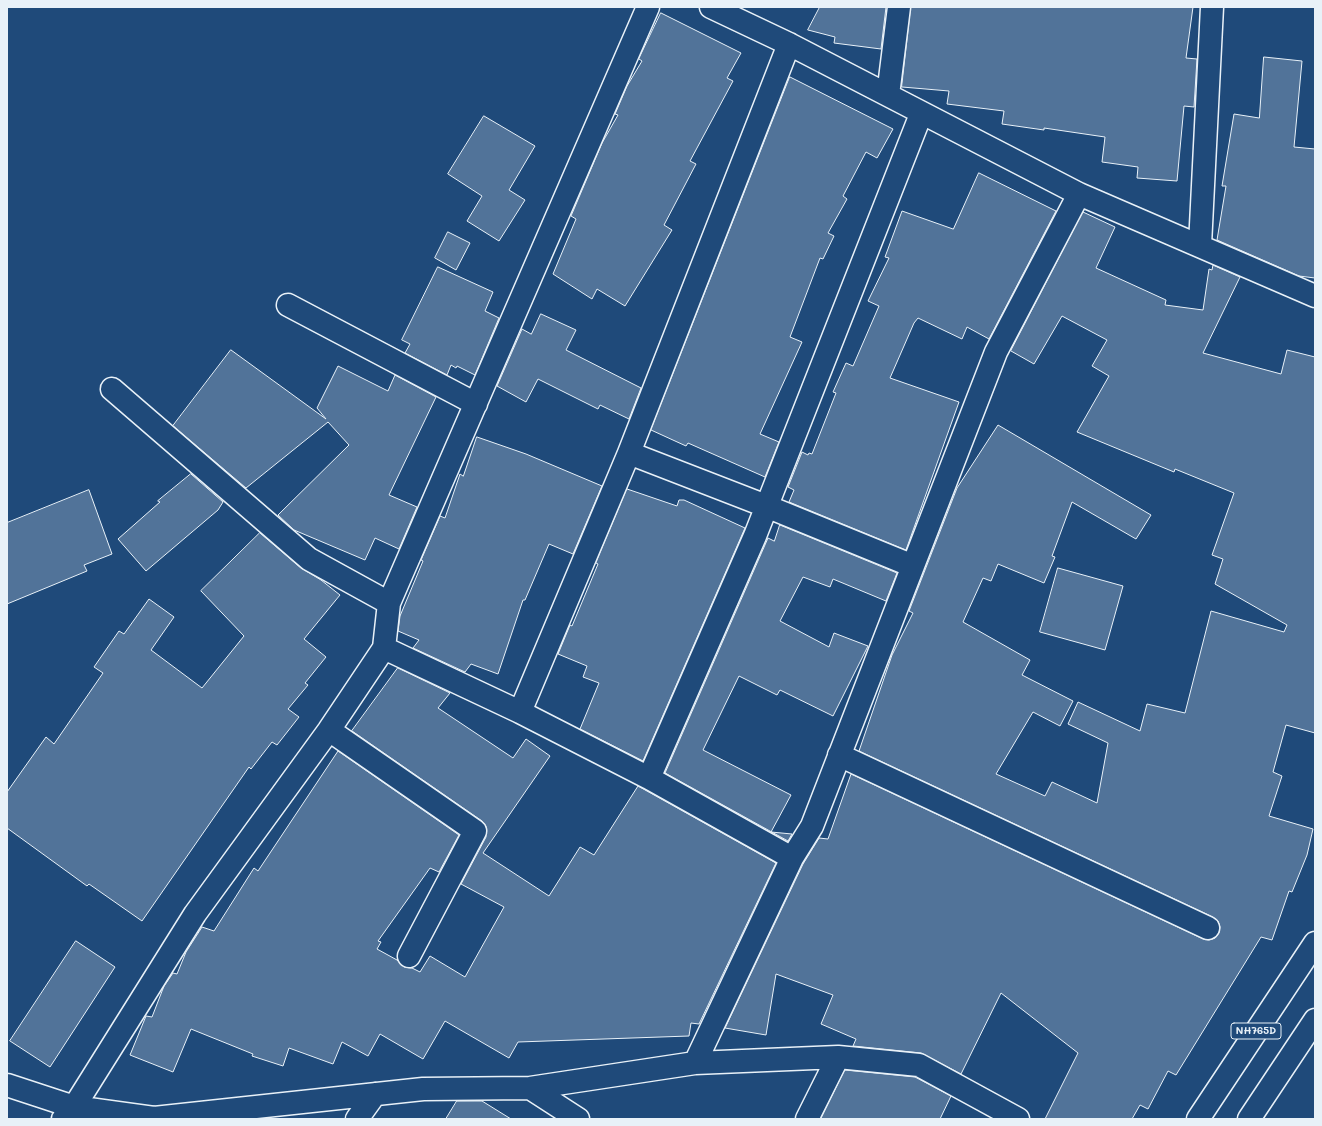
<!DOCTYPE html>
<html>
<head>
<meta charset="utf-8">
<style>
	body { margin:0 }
	#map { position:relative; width:1322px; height:1126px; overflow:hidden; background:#1f4a7a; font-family:Mali,sans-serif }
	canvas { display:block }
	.frame { position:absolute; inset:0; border:8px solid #e8f1f8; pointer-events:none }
</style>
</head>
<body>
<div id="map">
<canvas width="1322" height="1126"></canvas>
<div class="frame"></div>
</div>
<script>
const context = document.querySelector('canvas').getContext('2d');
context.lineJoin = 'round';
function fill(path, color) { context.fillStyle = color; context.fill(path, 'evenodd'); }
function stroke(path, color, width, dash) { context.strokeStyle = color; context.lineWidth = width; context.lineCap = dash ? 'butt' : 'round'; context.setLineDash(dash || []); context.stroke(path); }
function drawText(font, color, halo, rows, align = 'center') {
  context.font = font + ' Mali,sans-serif'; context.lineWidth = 4; context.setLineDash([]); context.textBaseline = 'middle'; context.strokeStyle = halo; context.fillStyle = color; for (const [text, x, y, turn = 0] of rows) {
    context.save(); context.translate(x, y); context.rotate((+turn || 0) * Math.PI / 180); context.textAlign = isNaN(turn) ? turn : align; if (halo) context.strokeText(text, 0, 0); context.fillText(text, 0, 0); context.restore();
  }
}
const building = new Path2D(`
	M820 7H886L881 49 834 43 835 37 808 30Z
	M911 7H1193L1186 58 1197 59 1194 107 1184 106 1177 181 1137 178 1138 167 1102 162 1105 137 1044 128V130L1002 124 1004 111 947 104 949 91 902 87Z
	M661 13 741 53 727 78 733 81 690 161 696 164 664 225 672 230 625 306 597 289 592 299 553 274 576 219 571 216 602 143 618 115 615 114 627 86 642 61 639 59Z
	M1264 57 1302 61 1294 147 1315 149V278L1299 276 1217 240 1226 186H1222L1234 114 1259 118Z
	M790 77 893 129 877 158 866 152 843 196 847 199 828 233 834 236 823 259 820 258 790 337 802 342 760 434 779 442 765 477 688 443 686 446 651 430Z
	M484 116 535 146 509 190 525 200 499 241 467 221 482 196 448 174Z
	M979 173 1056 211 989 339 967 327 962 339 918 318 914 323 890 378 959 402 906 550 789 502 794 490 788 487 802 452 808 455 809 453 812 454 836 393 833 392 846 363 853 366 879 306 868 301 889 258 885 257 902 211 953 229Z
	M1083 212 1115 227 1096 268 1166 300 1165 305 1203 310 1209 269 1212 270 1213 265 1240 277 1203 353 1281 374 1287 350 1315 357V733L1286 725 1273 772 1282 776 1269 816 1313 829 1307 855 1292 892 1289 891 1272 940 1261 937 1176 1075 1168 1071 1148 1109 1140 1105 1132 1119H1045L1078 1053 1001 993 961 1074 921 1053 853 1046 856 1039 821 1024 833 995 776 974 766 1035 725 1028 803 864 819 838 828 839 851 774 1203 939 1209 940 1215 938 1219 933 1220 927 1218 921 1213 917 859 751 892 655 913 613 909 611 957 488 998 425 1151 515 1136 539 1072 502 1052 556 1055 557 1044 583 998 564 991 581 983 578 963 622 1030 660 1022 675 1073 701 1060 726 1033 712 996 774 1045 796 1052 782 1097 803 1108 743 1068 724 1078 702 1140 731 1147 704 1185 713 1211 611 1284 632 1287 625 1215 584 1223 559 1212 555 1234 493 1175 469 1174 472 1077 432 1109 376 1092 366 1107 340 1062 316 1034 364 1011 351Z
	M448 232 470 243 456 270 435 258Z
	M438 267 493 292 485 311 499 318 475 375 457 366 456 368 451 365 447 375 405 353 410 344 402 340Z
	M541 314 576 330 566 350 641 388 629 419 600 405 598 409 538 379 526 402 497 386 522 329 531 334Z
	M231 350 326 419 317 408 338 366 388 391 395 375 436 397 389 495 417 507 399 549 375 538 365 560 294 530 278 515 349 445 328 422 246 488 173 426Z
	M477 437 526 454 602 486 573 554 549 544 525 600H523L498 674 471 664 465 672 413 648 419 640 398 631 400 616 423 561 421 560 440 516 445 518 460 474 463 476Z
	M191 474 223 502 218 510 146 571 118 539 160 502 158 501Z
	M627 489 677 506 679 500H684L745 528 643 761 580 729 599 683 583 677 587 666 558 654 570 625 572 626 598 564 596 563Z
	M89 490 112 554 84 565 87 571 7 604V523Z
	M780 525 897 573 886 601 833 579 830 587 803 577 780 621 829 647 834 633 868 646 833 716 780 690 777 695 739 676 703 750 791 795 771 832 792 834 788 841 665 773 768 538 774 541Z
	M260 533 301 568 321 580 340 595 304 639 326 657 305 683 308 685 288 709 299 717 277 745 272 742 251 769 249 767 142 921 89 884 87 886 7 828V792L46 737 54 744 103 673 94 667 119 631 124 634 149 599 174 617 151 650 202 688 244 636 201 591Z
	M1058 568 1123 586 1105 650 1040 632Z
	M398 668 450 693 438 708 513 758 526 739 550 756 483 853 549 896 580 847 594 855 638 786 776 863 699 1024 691 1023 689 1036 518 1042 509 1058 445 1021 423 1059 380 1034 368 1056 342 1042 333 1064 289 1048 283 1066 252 1056 253 1054 191 1029 173 1072 130 1055 146 1016 152 1017 164 986 173 973 177 974 186 952 202 927 214 931 254 868 258 871 338 751 459 835 439 872 430 868 378 941 381 942 377 949 397 960 404 967 412 968 420 972 430 956 465 977 504 907 461 884 486 837V826L482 821 352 731Z
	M76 941 115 967 50 1067 10 1041Z
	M845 1070 915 1077 951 1096 940 1119H821Z
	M457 1101H482L511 1119H446Z`);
const minor = new Path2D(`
	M711 7 789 44 1079 194 1315 296
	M888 95 899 7
	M1200 245 1212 7
	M288 305 476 404
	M112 389 309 559 389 603
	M629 453 766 506 913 566
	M384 648 520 712 649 778 792 858
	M520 712 629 453 789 44
	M329 730 475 831 409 956
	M839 755 1208 928
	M649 778 755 536 921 114
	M695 1063 792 858 812 826 996 352 1079 194
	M7 1085 74 1107 154 1118 423 1089 530 1088 695 1063 838 1057 919 1065 1018 1119
	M530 1088 578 1119
	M63 1119 74 1107 195 914 329 730 384 648 389 603 648 7
	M357 1119 375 1094
	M807 1119 838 1057`);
const trunk = new Path2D(`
	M1198 1119 1315 943
	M1249 1119 1315 1020`);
const shields = [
	[1256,1031,50]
];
const shieldNames = [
	["NH765D",1256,1031]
];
fill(building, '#517399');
stroke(building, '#e8f1f8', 1);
stroke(minor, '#e8f1f8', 25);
stroke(trunk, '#e8f1f8', 25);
stroke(minor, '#1f4a7a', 22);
stroke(trunk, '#1f4a7a', 22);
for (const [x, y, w] of shields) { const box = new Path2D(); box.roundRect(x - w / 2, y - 8, w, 16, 3); context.fillStyle = '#1f4a7a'; context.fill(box); stroke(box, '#e8f1f8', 1); }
drawText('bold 10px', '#e8f1f8', null, shieldNames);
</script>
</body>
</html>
